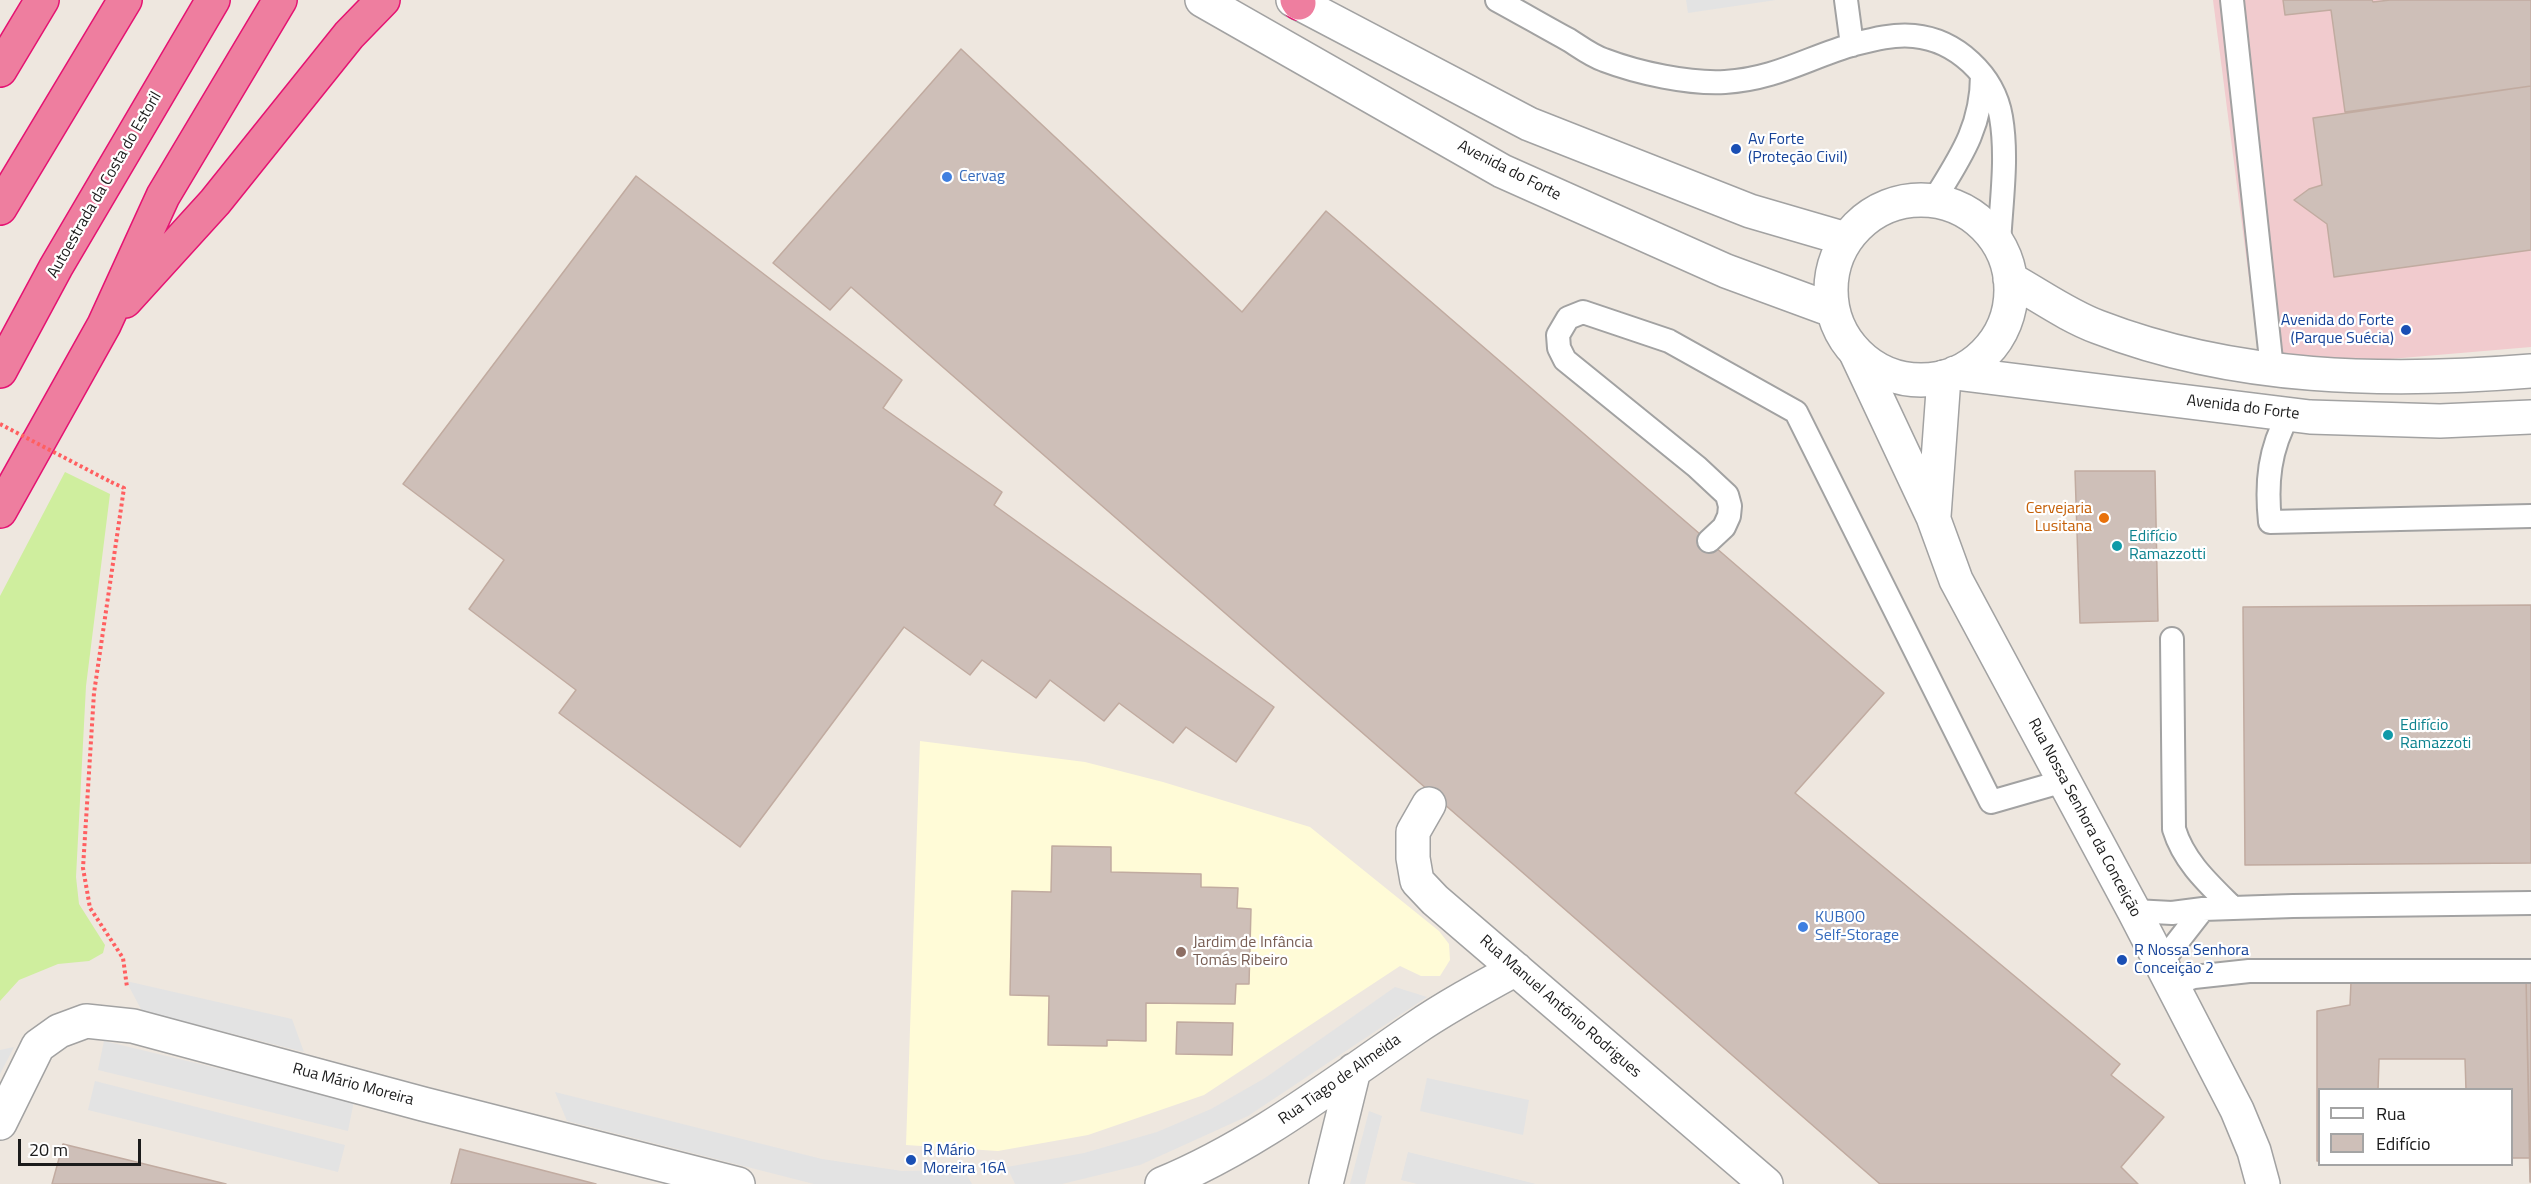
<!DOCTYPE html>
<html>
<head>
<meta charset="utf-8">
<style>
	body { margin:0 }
	#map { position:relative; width:2531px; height:1184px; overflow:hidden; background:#eee7df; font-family:"Titillium Web",sans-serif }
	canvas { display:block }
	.legend { position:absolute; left:2318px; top:1088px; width:195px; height:78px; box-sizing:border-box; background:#fff; border:2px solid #a4a4a4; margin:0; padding:8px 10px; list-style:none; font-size:18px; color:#1b1b1b }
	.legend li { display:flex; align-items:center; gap:12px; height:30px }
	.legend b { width:30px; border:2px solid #a4a4a4 }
	.scale { position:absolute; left:18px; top:1139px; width:123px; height:27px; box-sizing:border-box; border:3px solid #1b1b1b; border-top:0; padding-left:8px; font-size:18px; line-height:21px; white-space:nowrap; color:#1b1b1b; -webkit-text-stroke:4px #fff; paint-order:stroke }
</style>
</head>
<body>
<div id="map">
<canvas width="2531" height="1184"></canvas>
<ul class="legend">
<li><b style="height:8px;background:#fff"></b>Rua</li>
<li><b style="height:16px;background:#cebfb8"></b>Edifício</li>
</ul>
<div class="scale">20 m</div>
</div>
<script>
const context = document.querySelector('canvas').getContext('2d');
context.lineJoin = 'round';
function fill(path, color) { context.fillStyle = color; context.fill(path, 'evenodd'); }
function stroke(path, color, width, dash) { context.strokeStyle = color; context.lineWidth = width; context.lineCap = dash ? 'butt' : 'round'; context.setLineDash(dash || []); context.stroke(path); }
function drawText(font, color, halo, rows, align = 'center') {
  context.font = font + ' "Titillium Web",sans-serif'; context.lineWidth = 4.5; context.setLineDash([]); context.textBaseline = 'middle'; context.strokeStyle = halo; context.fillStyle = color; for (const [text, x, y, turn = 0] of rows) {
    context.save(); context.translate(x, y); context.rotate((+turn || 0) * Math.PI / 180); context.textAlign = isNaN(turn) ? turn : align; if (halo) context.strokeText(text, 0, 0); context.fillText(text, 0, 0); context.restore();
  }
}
const commercial = new Path2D(`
	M2213 0H2531V347L2378 360 2259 356Z`);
const education = new Path2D(`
	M920 741 1085 762 1163 782 1310 827 1439 931 1449 944 1450 960 1440 976H1421L1400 966 1204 1095 1088 1135 998 1151 906 1145Z`);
const grass = new Path2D(`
	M65 472 110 494 86 686 76 877 79 904 105 945 103 953 89 961 58 964 19 980 0 1001V596Z`);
const parking = new Path2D(`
	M1686 0H1776L1688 13Z
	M126 981 292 1019 304 1052 142 1011Z
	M1395 987 1427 997 1248 1116 1140 1165 1062 1184H1015L1007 1167 1084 1153 1157 1132 1211 1109 1265 1078Z
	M104 1041 354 1101 348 1131 98 1070Z
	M14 1047 0 1074V1050Z
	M1427 1078 1529 1100 1523 1135 1420 1111Z
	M95 1081 345 1145 338 1172 88 1110Z
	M555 1092 822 1159 902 1171 964 1170 972 1184H814L567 1121Z
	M1369 1111 1382 1116 1365 1184H1350Z
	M1408 1152 1536 1184H1417L1401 1180Z`);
const building = new Path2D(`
	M2283 0H2372L2373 2 2390 0H2531V86L2345 112 2331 10 2285 15Z
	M961 49 1242 312 1326 211 1884 693 1795 793 2120 1064 2111 1075 2164 1117 2121 1167 2138 1184H1880L851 287 830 310 773 263Z
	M2531 86V250L2334 277 2327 224 2294 200 2309 189 2322 185 2313 118Z
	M636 176 902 380 883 408 1002 492 994 505 1274 707 1236 762 1186 727 1173 743 1119 703 1104 721 1050 680 1036 698 982 660 970 675 904 627 740 847 559 713 576 690 469 609 504 560 403 484Z
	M2075 471H2155L2158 621 2080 623Z
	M2531 605V863L2245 865 2243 607Z
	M1052 846 1111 847V872L1201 874V887L1238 888 1237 908 1251 909 1249 984H1236L1235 1004 1146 1003V1041L1107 1040V1046L1048 1045 1049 996 1010 995 1012 891 1051 892Z
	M2526 977H2531V1182H2530Z
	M2526 977 2530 1158H2512V1090H2466L2465 1059H2379L2378 1090H2320V1161H2317V1011L2350 1005 2351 982Z
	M1177 1022 1233 1023 1232 1055 1176 1054Z
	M63 1144 226 1184H52Z
	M460 1149 596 1184H451Z`);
const path = new Path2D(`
	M111 482 124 488 94 693 83 868 90 908 123 958 127 987`);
const service = new Path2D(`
	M1497 0C1521 13 1545 27 1569 40 1580 47 1592 56 1604 60 1638 73 1689 84 1725 82 1776 79 1809 57 1855 44 1874 39 1894 34 1914 36 1956 40 1994 75 2001 117 2008 158 2001 203 1999 244
	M1846 0 1852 45
	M2232 0 2272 369
	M1934 200C1960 158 1982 127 1982 75
	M2289 414C2269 449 2266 483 2270 522L2531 516
	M1709 541 1724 527 1729 516 1730 506 1727 495 1697 467 1565 360 1559 348 1558 335 1568 318 1583 312 1669 341 1796 412 1991 802 2064 781
	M2172 639 2174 829C2184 862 2209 884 2233 908
	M2134 911 2172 913 2203 909 2293 906 2531 903
	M2161 963 2203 909
	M2172 985 2194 977 2249 971H2531`);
const minor = new Path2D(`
	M1856 353 1933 517 1956 580 2134 911 2237 1110 2254 1151 2263 1184
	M1934 516 1944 377
	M1429 804 1413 832V858L1417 881 1435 900 1766 1184
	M0 1123 38 1046 59 1031 86 1021 133 1026 423 1104 738 1184
	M1162 1184C1254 1146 1332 1085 1414 1029 1446 1007 1481 988 1516 969
	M1326 1184 1354 1070`);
const tertiary = new Path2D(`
	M1202 0 1502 171 1726 271 1832 310
	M1293 0 1529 124 1750 211 1846 239
	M1831 290a90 90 0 1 1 180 0a90 90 0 1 1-180 0Z
	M2010 279C2039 295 2068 316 2098 327 2235 380 2387 383 2531 371
	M1955 373 2310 417 2440 421 2531 417`);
const motorway = new Path2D(`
	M1297 0 1299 3
	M0 70 42 0
	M0 208 125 0
	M125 301 215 202 349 35 383 0
	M0 371 56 267 213 0
	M0 511 104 325 163 196 280 0`);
const pathBridge = new Path2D(`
	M0 424 111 482`);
const markers = [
	[1736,149,6,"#1a4fb4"],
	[947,177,6,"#3f7fe0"],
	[2406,330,6,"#1a4fb4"],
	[2104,518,6,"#e8710a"],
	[2117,546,6,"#0f9aa8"],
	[2388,735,6,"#0f9aa8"],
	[1803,927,6,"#3f7fe0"],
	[1181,952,6,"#8d6e63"],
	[2122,960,6,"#1a4fb4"],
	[911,1160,6,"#1a4fb4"]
];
const transitNames = [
	["Av Forte",1748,140],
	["(Proteção Civil)",1748,158],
	["Avenida do Forte",2394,321,"right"],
	["(Parque Suécia)",2394,339,"right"],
	["R Nossa Senhora",2134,951],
	["Conceição 2",2134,969],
	["R Mário",923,1151],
	["Moreira 16A",923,1169]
];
const streetNames = [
	["Avenida do Forte",1509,171,27],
	["Autoestrada da Costa do Estoril",105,185,-60],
	["Avenida do Forte",2243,408,7],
	["Rua Nossa Senhora da Conceição",2084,818,62],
	["Rua Manuel António Rodrigues",1560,1007,41],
	["Rua Tiago de Almeida",1340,1080,-35],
	["Rua Mário Moreira",353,1085,15]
];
const shopNames = [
	["Cervag",959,177],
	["KUBOO",1815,918],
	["Self-Storage",1815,936]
];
const foodNames = [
	["Cervejaria",2092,509],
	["Lusitana",2092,527]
];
const cultureNames = [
	["Edifício",2129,537],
	["Ramazzotti",2129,555],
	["Edifício",2400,726],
	["Ramazzoti",2400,744]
];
const educationNames = [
	["Jardim de Infância",1193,943],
	["Tomás Ribeiro",1193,961]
];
fill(commercial, '#f1cbce');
fill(education, '#fffbd7');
fill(grass, '#cfee9e');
fill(parking, '#e3e3e3');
fill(building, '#cebfb8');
stroke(building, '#c1aba0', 1.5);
stroke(service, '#a2a2a2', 26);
stroke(minor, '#a2a2a2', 36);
stroke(tertiary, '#a2a2a2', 36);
stroke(motorway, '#e51372', 36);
stroke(path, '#ff5f60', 4, [3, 3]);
stroke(service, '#fff', 22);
stroke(minor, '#fff', 33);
stroke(tertiary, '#fff', 33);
stroke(motorway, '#ee7e9f', 33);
stroke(pathBridge, '#ff5f60', 4, [3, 3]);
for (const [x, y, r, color] of markers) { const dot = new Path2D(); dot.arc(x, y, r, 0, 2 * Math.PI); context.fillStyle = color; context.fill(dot); stroke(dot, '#fff', 2); }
drawText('16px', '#164399', '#fff', transitNames, 'left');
drawText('16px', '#1b1b1b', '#fff', streetNames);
drawText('16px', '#366cbe', '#fff', shopNames, 'left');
drawText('16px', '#c56008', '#fff', foodNames, 'right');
drawText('16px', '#0d838f', '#fff', cultureNames, 'left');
drawText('16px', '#785e54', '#fff', educationNames, 'left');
</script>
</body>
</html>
